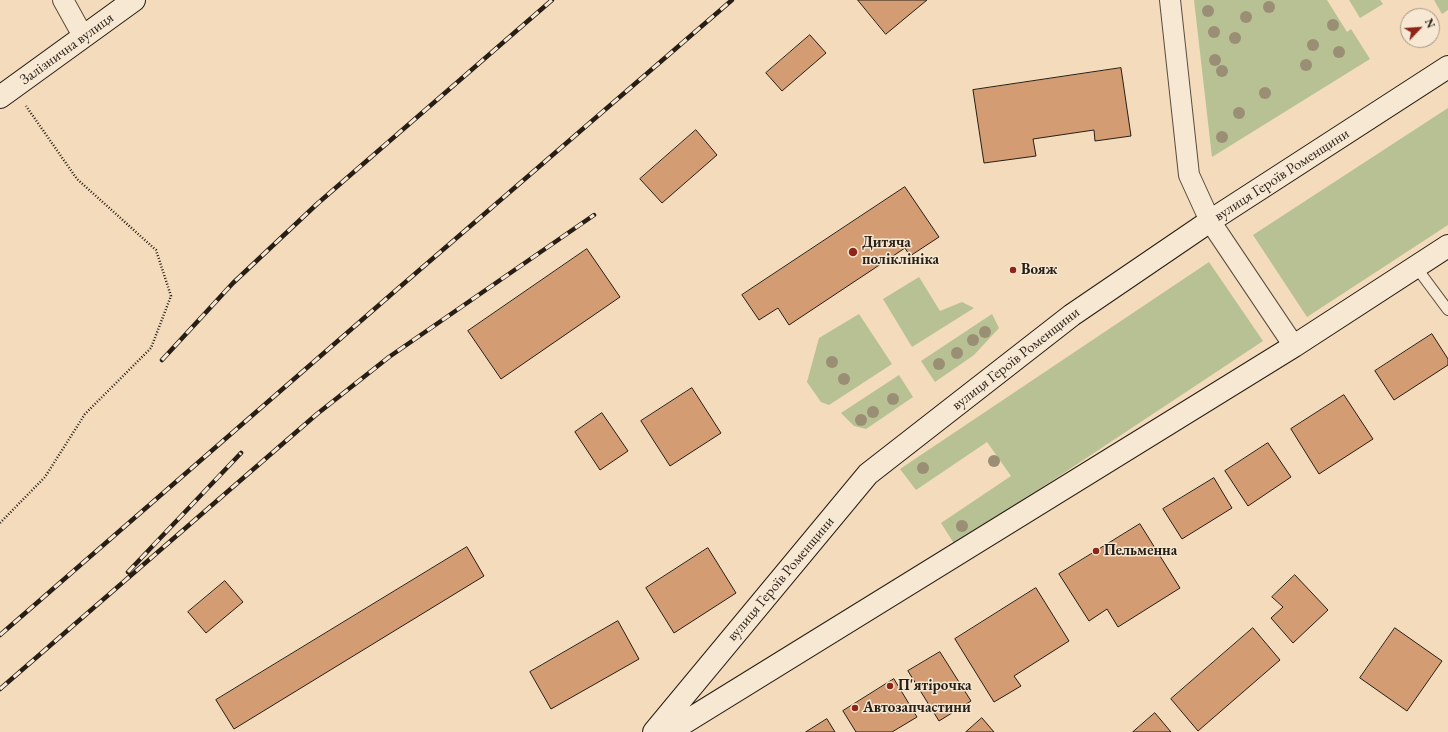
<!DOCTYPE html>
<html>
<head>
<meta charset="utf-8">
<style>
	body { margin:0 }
	#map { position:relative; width:1448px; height:732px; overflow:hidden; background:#f3dbbb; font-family:"EB Garamond",serif }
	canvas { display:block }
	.north { position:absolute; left:1400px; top:8px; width:40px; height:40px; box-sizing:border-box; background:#f7e8d3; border:1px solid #a49787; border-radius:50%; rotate:65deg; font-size:11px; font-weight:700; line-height:16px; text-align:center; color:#271e15 }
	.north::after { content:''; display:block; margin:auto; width:14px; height:18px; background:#8f2418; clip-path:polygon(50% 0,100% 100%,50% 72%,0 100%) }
</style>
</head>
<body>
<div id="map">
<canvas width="1448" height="732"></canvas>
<div class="north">N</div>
</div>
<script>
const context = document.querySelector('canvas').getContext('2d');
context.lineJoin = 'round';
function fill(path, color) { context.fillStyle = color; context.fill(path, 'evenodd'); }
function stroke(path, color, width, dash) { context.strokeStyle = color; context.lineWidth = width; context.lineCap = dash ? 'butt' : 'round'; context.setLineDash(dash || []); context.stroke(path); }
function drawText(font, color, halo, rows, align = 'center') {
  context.font = font + ' "EB Garamond",serif'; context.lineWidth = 3; context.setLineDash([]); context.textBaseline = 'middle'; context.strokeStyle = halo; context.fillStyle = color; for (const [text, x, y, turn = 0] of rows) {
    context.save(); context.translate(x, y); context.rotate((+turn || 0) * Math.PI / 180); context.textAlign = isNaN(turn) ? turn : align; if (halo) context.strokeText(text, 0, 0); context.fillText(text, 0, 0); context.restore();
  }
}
const green = new Path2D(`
	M1194 0H1327L1347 32 1351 29 1370 59 1212 157Z
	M1349 0H1380L1383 4 1360 18Z
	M1434 0H1448V10L1442 14Z
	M1448 108V225L1307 317 1253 235Z
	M1209 262 1263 341 955 545 941 523 1011 476 987 442 916 490 900 469Z
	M919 277 940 311 962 302 974 308 912 347 883 299Z
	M859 314 892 364 829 405 821 402 807 382 819 338Z
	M992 314 999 328 974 355 935 382 921 361Z
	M899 375 913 397 866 429 854 426 841 413Z`);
const building = new Path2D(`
	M858 0H927L886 34Z
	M810 35 826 53 782 91 766 73Z
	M1121 68 1131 136 1095 141 1094 130 1033 139 1036 156 984 163 973 90Z
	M696 130 717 155 662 203 640 179Z
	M905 187 939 237 910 256 905 248 789 325 778 308 759 320 742 295Z
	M587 249 620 297 501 379 468 331Z
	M1432 334 1448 359V365L1394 400 1375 371Z
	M692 388 721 433 670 466 641 421Z
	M1344 395 1373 439 1319 474 1291 429Z
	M602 413 628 451 600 470 575 432Z
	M1268 443 1291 477 1248 506 1225 471Z
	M1214 478 1232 508 1182 539 1163 509Z
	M1140 524 1180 588 1118 627 1107 609 1089 621 1059 574Z
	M467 547 484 576 234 729 216 700Z
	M708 548 736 593 674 633 646 588Z
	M1295 575 1328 610 1293 643 1271 618 1283 607 1272 597Z
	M225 581 243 602 206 633 188 612Z
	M1036 588 1069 641 1014 676 1021 686 994 702 955 639Z
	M618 621 639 659 551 709 530 672Z
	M1253 628 1280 660 1198 731 1171 699Z
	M1395 628 1442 661 1407 711 1360 678Z
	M940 652 971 701 939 721 908 671Z
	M894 679 917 717 892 732H856L843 711Z
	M1155 713 1171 732H1133Z
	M982 718 994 732H966Z
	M827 719 835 732H806Z`);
const path = new Path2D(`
	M0 523 45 477 85 414 151 348 171 296 156 250 77 179 26 106`);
const lane = new Path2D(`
	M1416 267 1448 310`);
const street = new Path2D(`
	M63 0 83 36
	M1170 0 1189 175 1210 221 1294 346`);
const secondary = new Path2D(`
	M0 97 134 0
	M654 732 868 474 1072 315 1210 221 1448 67
	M669 732 1294 346 1448 246`);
const rail = new Path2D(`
	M162 360 233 283 317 204 552 0
	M128 572 241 453
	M0 635 394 292 732 0
	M0 689 317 414 389 357 594 215`);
const trees = [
	[1269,7],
	[1208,11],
	[1246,17],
	[1333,25],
	[1214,32],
	[1235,38],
	[1313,45],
	[1339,52],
	[1215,60],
	[1306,65],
	[1222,71],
	[1265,93],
	[1239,113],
	[1222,137],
	[985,332],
	[973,340],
	[957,353],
	[832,362],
	[939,364],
	[844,379],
	[893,399],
	[873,412],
	[861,420],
	[994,461],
	[923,468],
	[962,526]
];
const markers = [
	[853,252,5,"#8f2418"],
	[1013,270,4,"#8f2418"],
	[1096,551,4,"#8f2418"],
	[890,686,4,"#8f2418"],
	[855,708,4,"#8f2418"]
];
const streetNames = [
	["Залізнична вулиця",67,49,-36],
	["вулиця Героїв Роменщини",1282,175,-33],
	["вулиця Героїв Роменщини",1016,359,-38],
	["вулиця Героїв Роменщини",781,579,-50]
];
const poiNames = [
	["Дитяча",862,243],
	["поліклініка",862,260],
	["Вояж",1021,270],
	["Пельменна",1104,551],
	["П'ятірочка",898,686],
	["Автозапчастини",863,708]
];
fill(green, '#b7c193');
fill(building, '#d49c73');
stroke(building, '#271e15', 1);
stroke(lane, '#5a4d3e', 12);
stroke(street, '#5a4d3e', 22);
stroke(secondary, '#271e15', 24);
stroke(path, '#271e15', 2.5, [1, 2]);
stroke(lane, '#f7e8d3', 10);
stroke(street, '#f7e8d3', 20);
stroke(secondary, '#f7e8d3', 22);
stroke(rail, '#271e15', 4.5);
stroke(rail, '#f7e8d3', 3, [9]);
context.fillStyle = '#9a8e75';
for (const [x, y] of trees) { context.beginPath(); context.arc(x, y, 6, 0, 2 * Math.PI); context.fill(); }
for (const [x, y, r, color] of markers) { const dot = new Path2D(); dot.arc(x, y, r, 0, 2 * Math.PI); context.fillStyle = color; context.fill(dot); stroke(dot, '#f7e8d3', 1.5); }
drawText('15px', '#271e15', '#f7e8d3', streetNames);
drawText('bold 15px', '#271e15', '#f7e8d3', poiNames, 'left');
</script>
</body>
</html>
